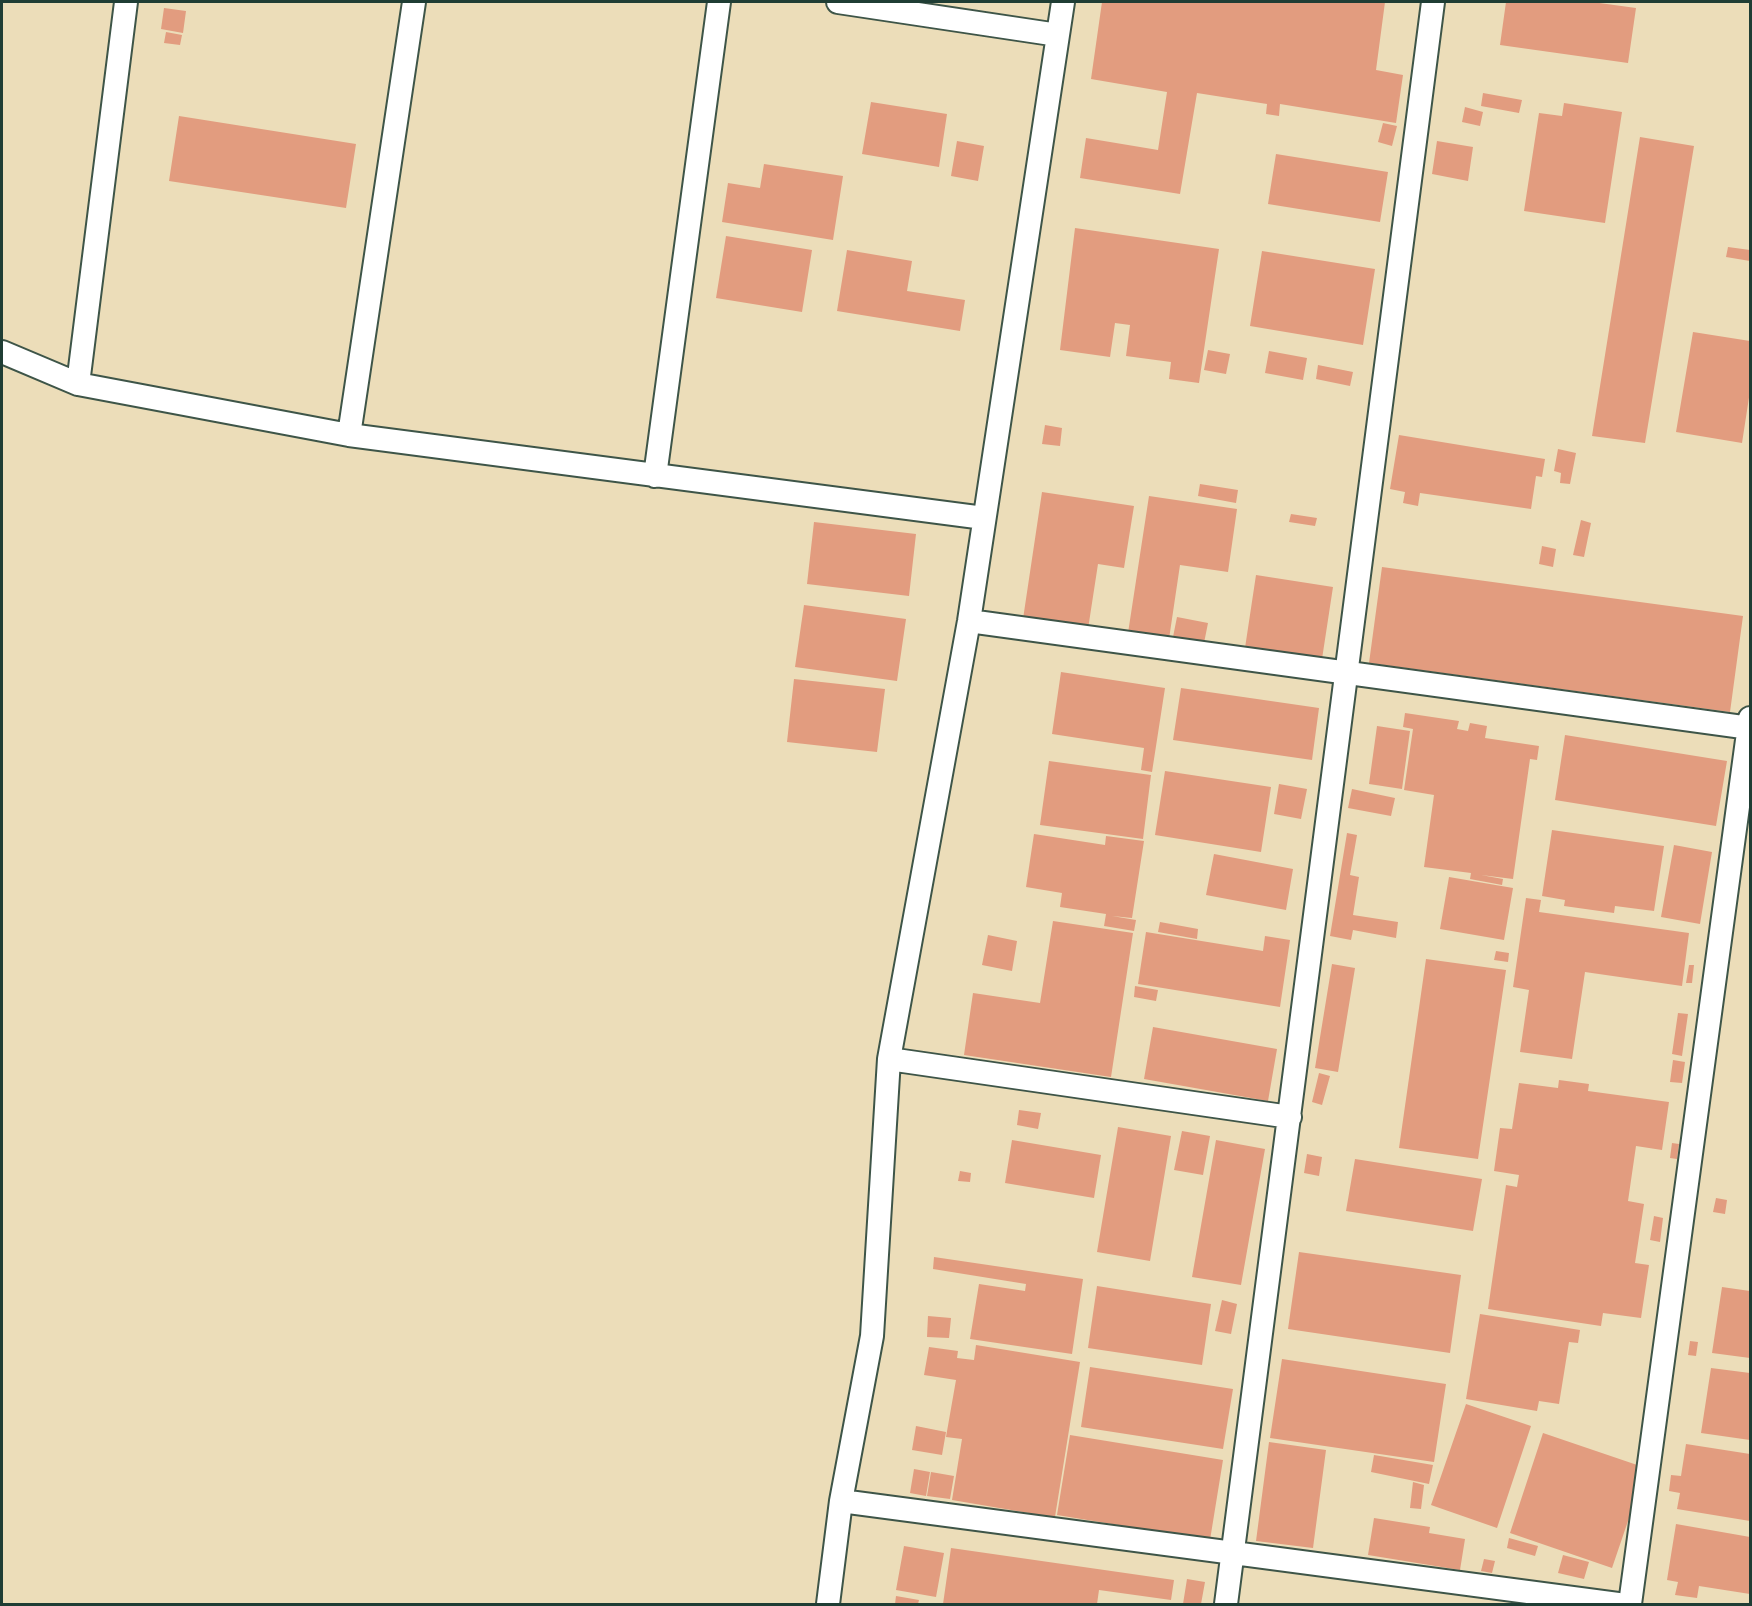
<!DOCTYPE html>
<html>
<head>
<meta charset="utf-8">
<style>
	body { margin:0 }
	#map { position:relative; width:1752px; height:1606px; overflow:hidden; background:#ecddb9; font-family:Caveat,sans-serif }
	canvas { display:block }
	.frame { position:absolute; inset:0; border:3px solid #1f3d34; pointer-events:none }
</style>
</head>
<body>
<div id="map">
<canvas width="1752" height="1606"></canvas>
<div class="frame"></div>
</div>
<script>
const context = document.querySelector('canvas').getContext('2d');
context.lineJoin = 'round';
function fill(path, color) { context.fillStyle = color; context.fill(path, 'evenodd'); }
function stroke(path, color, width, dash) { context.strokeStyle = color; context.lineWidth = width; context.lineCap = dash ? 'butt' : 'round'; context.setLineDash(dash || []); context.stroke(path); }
const building = new Path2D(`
	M1102 2H1385L1376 70 1403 75 1396 123 1280 104 1279 116 1266 114 1267 104 1197 93 1180 194 1080 178 1086 138 1158 150 1167 92 1091 79Z
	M1506 2H1592L1636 8 1628 63 1500 45Z
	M164 8 186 11 183 33 161 29Z
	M166 32 182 35 180 45 164 43Z
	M1483 93 1522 100 1519 113 1481 106Z
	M871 102 947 114 939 167 862 154Z
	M1564 103 1622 112 1605 223 1524 211 1539 113 1562 116Z
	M1465 107 1483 112 1480 126 1462 122Z
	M179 116 356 144 346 208 169 181Z
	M1383 123 1397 126 1392 146 1378 142Z
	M1640 137 1694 146 1645 443 1592 436Z
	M957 141 984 146 978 181 951 176Z
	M1437 141 1473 147 1468 181 1432 174Z
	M1276 154 1388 172 1380 222 1268 204Z
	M764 164 843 176 833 240 722 222 728 183 760 188Z
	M1075 228 1219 249 1199 383 1169 379 1171 362 1126 356 1130 325 1115 323 1110 357 1060 350Z
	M726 236 812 250 802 312 716 298Z
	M1728 247 1750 250V261L1726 257Z
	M847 250 912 261 907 291 965 300 960 331 837 311Z
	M1262 251 1375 269 1363 345 1250 326Z
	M1693 332 1750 341V391L1742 443 1676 432Z
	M1208 350 1230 354 1226 374 1204 370Z
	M1269 351 1307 358 1303 380 1265 373Z
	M1318 365 1353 372 1350 386 1316 379Z
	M1045 425 1062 428 1060 446 1042 444Z
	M1399 435 1545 459 1542 477 1536 476 1531 509 1420 493 1418 506 1403 503 1405 492 1390 489Z
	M1558 449 1576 453 1570 484 1560 483 1561 473 1554 471Z
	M1200 484 1238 490 1236 503 1198 496Z
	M1042 492 1134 506 1124 568 1098 564 1088 629 1023 619Z
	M1149 496 1237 509 1228 572 1180 565 1169 639 1128 633Z
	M1291 514 1317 518 1315 526 1289 522Z
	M1581 520 1591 523 1584 557 1573 555Z
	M814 522 916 534 909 596 807 584Z
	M1542 546 1556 549 1553 567 1539 564Z
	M1382 567 1743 616 1730 712 1369 663Z
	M1256 575 1333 587 1322 659 1245 648Z
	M804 605 906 619 897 681 795 667Z
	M1177 617 1208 623 1204 643 1173 637Z
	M1061 672 1165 688 1152 772 1141 770 1144 748 1052 734Z
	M794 679 885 689 877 752 787 742Z
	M1181 688 1319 708 1312 760 1173 740Z
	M1405 713 1459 721 1457 729 1468 731 1470 723 1487 726 1485 738 1539 746 1537 760 1530 759 1513 879 1481 875 1503 879 1502 885 1470 879 1471 873 1424 867 1434 795 1404 790 1413 729 1403 727Z
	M1377 726 1410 731 1402 789 1369 784Z
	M1565 735 1727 761 1716 826 1555 800Z
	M1049 761 1151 775 1143 839 1040 825Z
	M1165 771 1271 787 1261 852 1155 835Z
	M1279 784 1307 789 1301 819 1274 814Z
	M1352 789 1395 798 1391 816 1348 808Z
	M1552 830 1664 846 1654 911 1615 906 1614 913 1564 906 1565 900 1542 896Z
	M1347 833 1357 835 1350 875 1359 877 1353 915 1398 922 1396 938 1353 930 1351 940 1330 936Z
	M1034 834 1105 845 1106 836 1144 841 1132 918 1112 916 1136 920 1134 931 1104 926 1106 914 1060 907 1062 893 1026 887Z
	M1674 845 1712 852 1700 924 1661 917Z
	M1214 854 1293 869 1286 910 1206 895Z
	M1449 877 1513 888 1504 940 1440 929Z
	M1526 898 1541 900 1539 912 1689 933 1682 986 1585 972 1572 1059 1520 1052 1529 990 1513 987Z
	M1053 921 1133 933 1111 1077 964 1055 973 993 1040 1003Z
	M1160 922 1198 929 1197 939 1158 932Z
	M1146 932 1263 951 1265 936 1290 940 1280 1007 1138 984Z
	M988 935 1017 941 1012 971 982 965Z
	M1496 951 1509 953 1508 962 1494 960Z
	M1426 959 1506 970 1478 1159 1399 1148Z
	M1332 964 1355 968 1338 1072 1315 1068Z
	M1689 965H1694L1692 983H1686Z
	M1135 986 1158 990 1156 1001 1134 997Z
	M1678 1013 1688 1014 1682 1056 1672 1054Z
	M1153 1027 1277 1049 1268 1101 1144 1079Z
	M1673 1060 1685 1062 1682 1083 1670 1082Z
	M1319 1073 1330 1076 1322 1105 1312 1102Z
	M1559 1080 1589 1084 1588 1091 1669 1102 1662 1150 1636 1146 1628 1201 1644 1204 1635 1263 1649 1265 1641 1318 1603 1313 1601 1326 1488 1309 1506 1185 1517 1187 1519 1175 1494 1171 1500 1128 1512 1129 1519 1083 1558 1088Z
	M1019 1110 1041 1113 1038 1129 1017 1125Z
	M1118 1127 1171 1136 1150 1261 1097 1252Z
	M1182 1131 1210 1136 1203 1175 1174 1170Z
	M1012 1140 1101 1155 1094 1198 1005 1183Z
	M1216 1140 1265 1149 1241 1285 1192 1277Z
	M1672 1143 1679 1144 1677 1159 1670 1158Z
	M1307 1154 1322 1157 1319 1176 1304 1173Z
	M1355 1159 1482 1179 1473 1231 1346 1211Z
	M960 1171 971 1173 970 1182 958 1181Z
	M1716 1198 1727 1200 1725 1214 1713 1212Z
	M1654 1216 1663 1218 1660 1242 1650 1240Z
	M1299 1252 1461 1275 1450 1353 1288 1329Z
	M934 1257 1083 1279 1072 1354 970 1339 979 1284 1025 1291 1026 1284 933 1269Z
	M1097 1286 1211 1304 1202 1365 1088 1348Z
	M1722 1287 1750 1291V1358L1712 1353Z
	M1222 1300 1237 1304 1231 1334 1215 1331Z
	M1480 1314 1580 1330 1578 1343 1569 1342 1559 1404 1539 1401 1537 1411 1466 1399Z
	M928 1316 951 1318 949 1338 927 1337Z
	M1690 1341 1698 1342 1696 1356 1688 1355Z
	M976 1345 1080 1362 1054 1523 1028 1519 1029 1513 952 1500 962 1439 946 1437 956 1380 924 1375 929 1347 958 1351 957 1358 974 1360Z
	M1282 1359 1446 1384 1434 1462 1270 1438Z
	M1090 1367 1233 1389 1223 1449 1081 1427Z
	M1711 1368 1750 1373V1440L1701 1433Z
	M1466 1404 1531 1426 1497 1528 1431 1505Z
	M916 1426 946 1432 942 1455 912 1450Z
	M1543 1433 1646 1468 1612 1568 1510 1533Z
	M1070 1435 1223 1460 1210 1540 1057 1515Z
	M1269 1442 1326 1450 1313 1548 1256 1541Z
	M1686 1444 1750 1454V1521L1677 1509 1680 1493 1669 1491 1671 1475 1681 1476Z
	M1374 1455 1433 1465 1429 1484 1371 1472Z
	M914 1469 930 1472 926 1496 910 1493Z
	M931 1472 954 1476 950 1499 927 1496Z
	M1413 1482 1424 1485 1421 1509 1410 1508Z
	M1374 1518 1430 1527 1429 1533 1465 1539 1460 1570 1368 1555Z
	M1676 1524 1750 1537V1594L1699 1586 1697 1598 1675 1595 1678 1582 1667 1580Z
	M1509 1538 1538 1546 1535 1556 1507 1548Z
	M904 1546 944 1553 936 1597 896 1590Z
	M951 1548 1174 1580 1171 1600 1099 1590 1097 1604H943Z
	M1563 1555 1589 1562 1584 1579 1558 1573Z
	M1484 1559 1495 1561 1492 1573 1481 1571Z
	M1187 1579 1205 1582 1201 1604H1183Z
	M896 1596 919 1600 918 1604H895Z`);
const minor = new Path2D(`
	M838 2 1058 35
	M2 352 78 384 349 435 984 518
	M78 384 126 2
	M349 435 414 2
	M655 476 719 2
	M969 621 1750 728
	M889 1059 1290 1117
	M841 1501 1618 1604
	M828 1604 841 1501 872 1336 889 1059 969 621 1063 2
	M1226 1604 1433 2
	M1630 1604 1750 718`);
fill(building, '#e29c7f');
stroke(minor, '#3e5548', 26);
stroke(minor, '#fff', 22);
</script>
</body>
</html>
